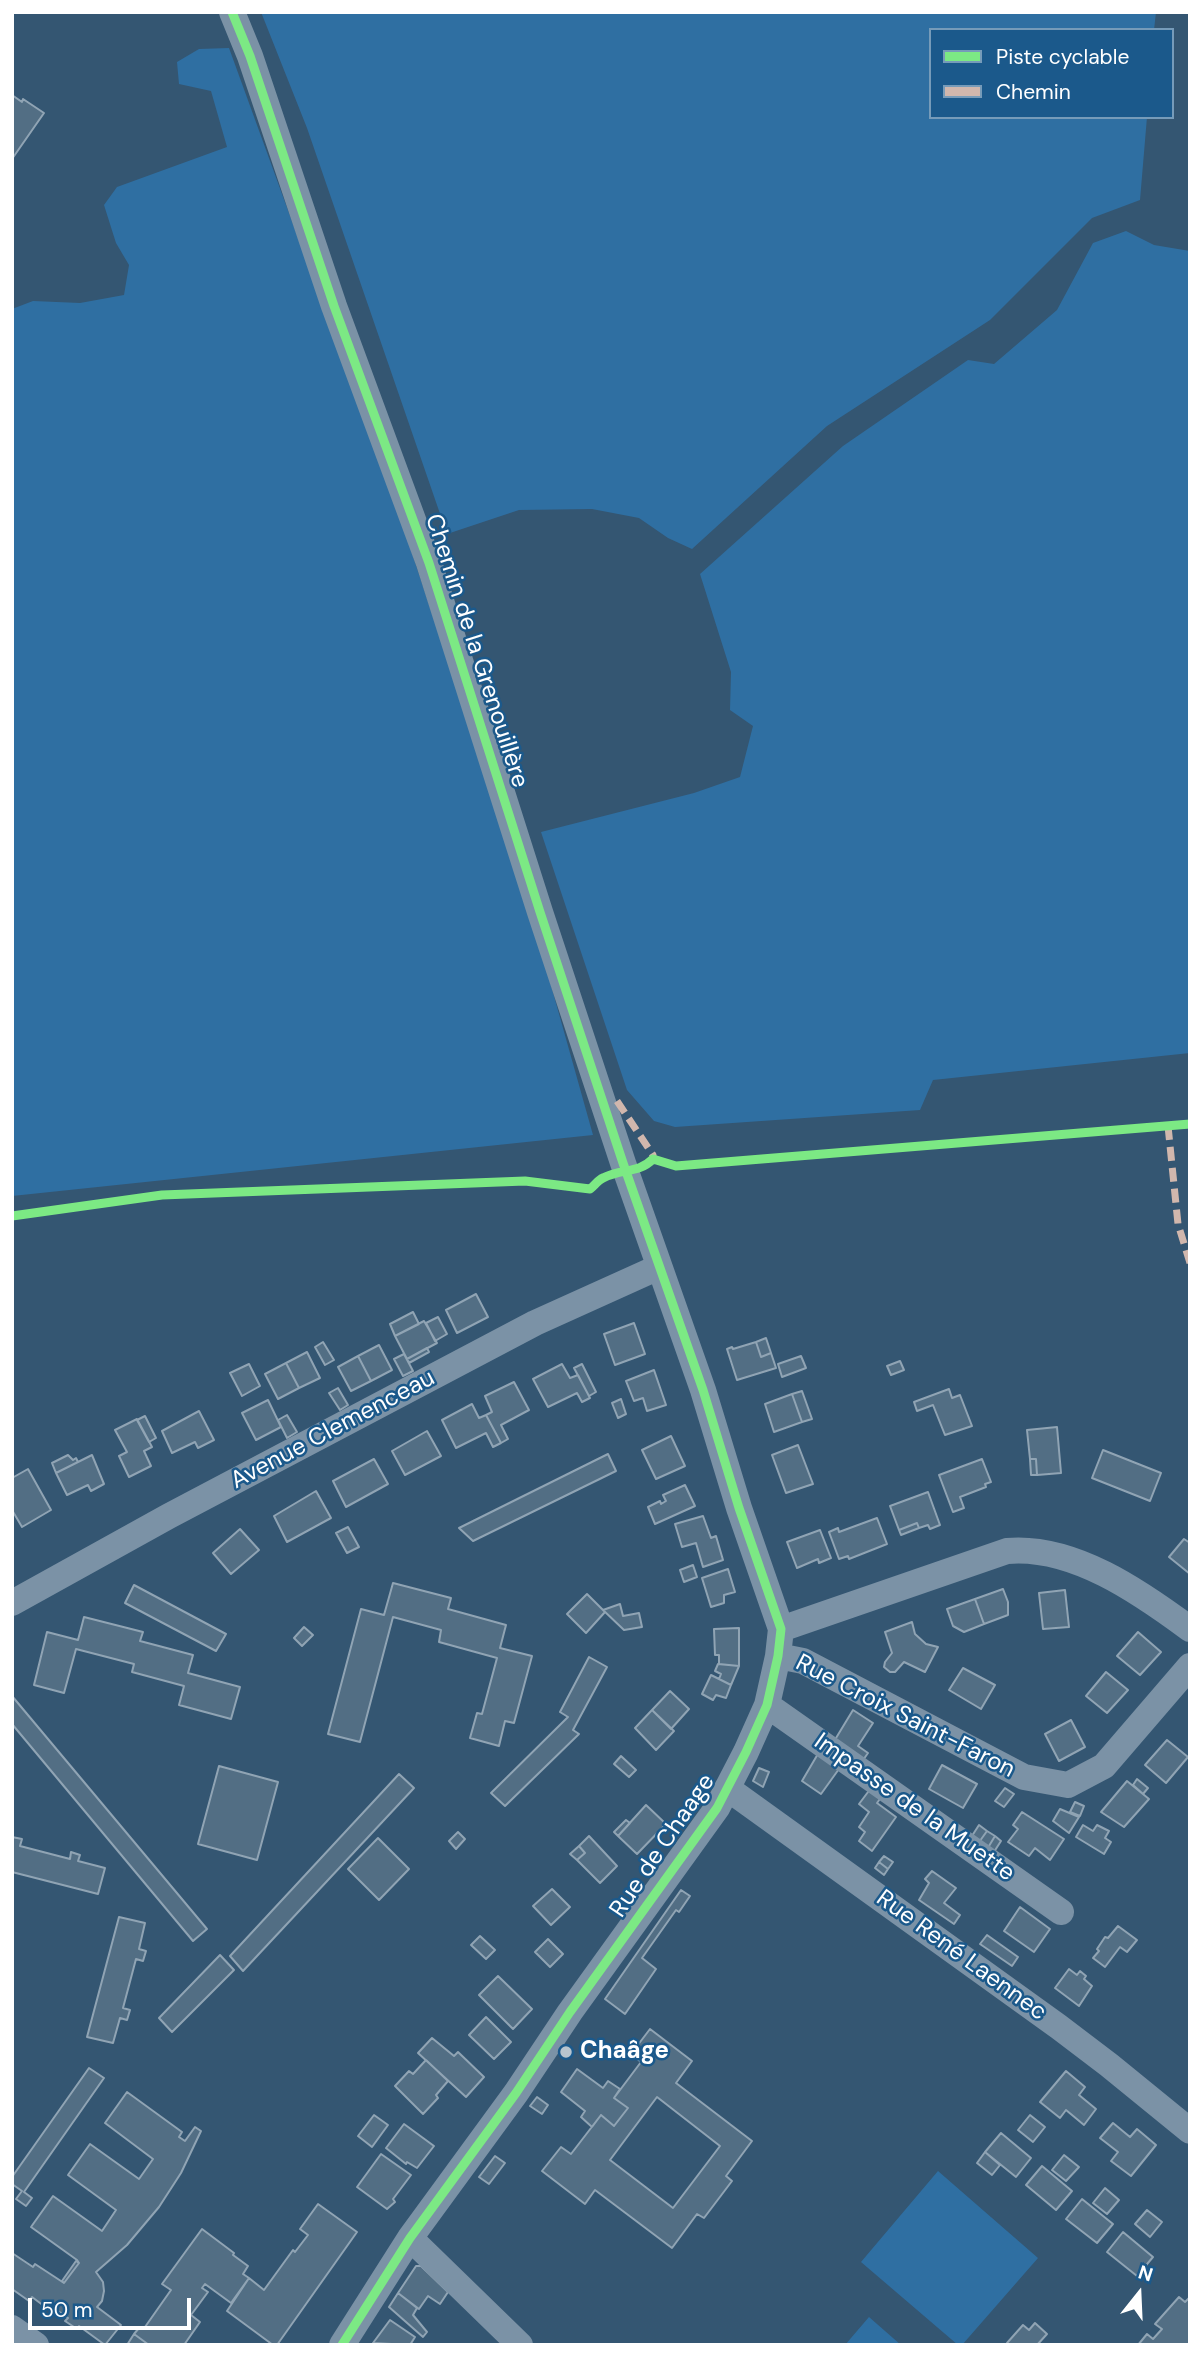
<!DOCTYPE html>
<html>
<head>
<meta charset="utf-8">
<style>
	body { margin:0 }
	#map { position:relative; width:1202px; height:2357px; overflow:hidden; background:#345672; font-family:"DM Sans",sans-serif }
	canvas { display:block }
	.frame { position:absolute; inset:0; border:14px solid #fff; pointer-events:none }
	.legend { position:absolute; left:929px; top:28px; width:245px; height:91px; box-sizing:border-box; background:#1b598b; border:2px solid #769bb9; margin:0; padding:9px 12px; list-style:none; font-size:21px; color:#fff }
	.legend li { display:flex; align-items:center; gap:14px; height:35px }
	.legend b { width:35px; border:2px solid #769bb9 }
	.north { position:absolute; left:1104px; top:2259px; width:70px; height:70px; -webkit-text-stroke:5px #1b598b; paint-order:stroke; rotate:18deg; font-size:19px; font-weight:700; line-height:28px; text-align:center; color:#fff }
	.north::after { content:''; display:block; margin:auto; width:24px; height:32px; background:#fff; clip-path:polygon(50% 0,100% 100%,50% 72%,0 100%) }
	.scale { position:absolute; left:28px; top:2298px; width:163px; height:32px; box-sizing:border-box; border:4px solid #fff; border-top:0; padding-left:9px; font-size:21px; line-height:24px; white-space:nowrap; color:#fff; -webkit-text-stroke:5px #1b598b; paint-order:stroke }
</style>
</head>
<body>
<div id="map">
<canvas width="1202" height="2357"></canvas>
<div class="frame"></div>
<ul class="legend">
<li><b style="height:9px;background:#7ce984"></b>Piste cyclable</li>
<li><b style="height:9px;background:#d1b7ad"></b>Chemin</li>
</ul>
<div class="north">N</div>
<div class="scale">50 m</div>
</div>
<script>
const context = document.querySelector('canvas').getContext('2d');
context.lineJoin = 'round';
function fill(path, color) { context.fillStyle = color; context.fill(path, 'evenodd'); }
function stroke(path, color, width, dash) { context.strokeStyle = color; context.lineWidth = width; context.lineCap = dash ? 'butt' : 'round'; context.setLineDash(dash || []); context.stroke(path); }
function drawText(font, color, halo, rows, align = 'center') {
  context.font = font + ' "DM Sans",sans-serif'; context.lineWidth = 5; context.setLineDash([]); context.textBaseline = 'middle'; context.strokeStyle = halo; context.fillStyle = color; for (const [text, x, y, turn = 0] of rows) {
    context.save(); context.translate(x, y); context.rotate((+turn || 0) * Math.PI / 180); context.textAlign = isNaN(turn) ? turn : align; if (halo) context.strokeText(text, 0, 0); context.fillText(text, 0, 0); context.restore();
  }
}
const green = new Path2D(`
	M261 12H1156L1154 30H931V117H1147L1140 200 1092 218 990 320 827 426 692 549 668 538 639 518 592 509 519 510 447 534 307 128Z
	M229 48 407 538 529 907 593 1135 12 1196V309L33 301 80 303 124 295 129 265 116 243 104 205 117 187 227 147 211 91 179 84 177 62 199 49Z
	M1126 231 1154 245 1190 251V1053L933 1080 920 1110 675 1127 654 1121 627 1090 541 832 694 793 740 777 753 726 730 710 731 672 700 574 843 446 968 360 994 364 1057 310 1093 243Z
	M938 2171 1038 2258 962 2345H958L861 2262Z
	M869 2317 901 2345H845Z`);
const building = new Path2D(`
	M12 95 22 102 23 99 44 113 12 159Z
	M476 1294 488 1317 457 1333 446 1310Z
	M413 1312 419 1324 395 1336 390 1324Z
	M438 1317 447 1334 435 1341 426 1323Z
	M424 1321 437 1343 407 1359 395 1336Z
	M634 1323 645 1354 615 1365 604 1334Z
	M766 1338 771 1353 761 1357 756 1342Z
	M323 1342 334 1360 325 1365 315 1347Z
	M756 1342 761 1357 771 1353 776 1368 737 1380 727 1349 732 1347 733 1349Z
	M379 1345 392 1370 371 1381 358 1356Z
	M427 1348 429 1352 409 1363 407 1359Z
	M307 1352 320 1378 299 1388 286 1363Z
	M404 1354 413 1371 403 1376 394 1359Z
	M358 1356 371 1381 351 1391 338 1367Z
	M801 1356 806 1368 782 1377 778 1364Z
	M900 1361 904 1370 891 1375 887 1366Z
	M286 1363 299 1388 278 1399 265 1374Z
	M249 1364 260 1386 242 1396 230 1373Z
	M562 1364 570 1378 578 1375 590 1398 582 1402 577 1393 548 1407 533 1379Z
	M582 1364 596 1392 589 1396 574 1368Z
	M654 1370 666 1405 647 1411 643 1398 634 1401 626 1381Z
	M514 1382 529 1410 501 1425 508 1439 501 1443 486 1415 492 1412 485 1396Z
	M338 1388 348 1405 340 1410 329 1393Z
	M949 1389 952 1398 960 1395 972 1426 945 1435 933 1405 917 1411 914 1402Z
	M802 1391 812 1419 802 1422 792 1394Z
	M792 1394 802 1422 774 1432 765 1404Z
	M621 1399 626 1414 618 1418 612 1403Z
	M268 1400 281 1427 256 1440 242 1413Z
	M472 1404 479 1418 486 1415 501 1443 493 1447 486 1433 456 1448 442 1420Z
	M199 1411 214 1440 198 1448 195 1442 172 1453 162 1431Z
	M287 1415 297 1432 287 1438 278 1420Z
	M145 1416 156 1438 149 1442 137 1420Z
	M137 1419 152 1447 144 1451 151 1466 129 1477 119 1456 127 1452 115 1430Z
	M1057 1427 1061 1473 1037 1475 1036 1459H1030L1027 1430Z
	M427 1431 441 1456 405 1475 392 1451Z
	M671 1436 685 1466 656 1479 642 1450Z
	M798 1445 813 1484 786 1493 772 1455Z
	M1103 1450 1161 1473 1150 1501 1092 1478Z
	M608 1454 616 1471 473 1541 459 1528Z
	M68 1455 73 1460 76 1458 78 1462 56 1473 52 1463Z
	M92 1455 104 1484 91 1491 88 1485 67 1495 56 1473Z
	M374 1459 388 1484 346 1507 333 1481Z
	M982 1459 991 1482 985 1484 986 1487 960 1497 964 1508 953 1512 939 1475Z
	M1030 1459H1036L1037 1475H1031Z
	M28 1469 51 1510 22 1527 12 1510V1478Z
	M685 1485 695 1506 655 1524 648 1507 660 1501 661 1504 666 1501 663 1495Z
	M316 1491 331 1518 287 1542 274 1516Z
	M928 1492 940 1525 930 1529 928 1525 919 1528 917 1523 899 1530 890 1506Z
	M703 1516 711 1538 716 1536 723 1560 703 1567 696 1543 682 1547 675 1524Z
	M877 1518 887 1544 849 1559 848 1556 839 1559 829 1532 838 1528 839 1532Z
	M917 1523 919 1528 901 1535 899 1530Z
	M348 1527 359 1547 347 1553 336 1533Z
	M240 1529 259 1550 231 1574 213 1553Z
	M820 1530 831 1558 819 1563 818 1559 797 1568 787 1542Z
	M1184 1539 1190 1543V1574L1169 1557Z
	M693 1565 697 1577 684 1582 680 1570Z
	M728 1569 735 1592 724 1595V1603L711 1607 702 1578Z
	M393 1583 451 1598 448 1609 506 1625 500 1648 532 1656 514 1723 505 1721 499 1746 470 1738 477 1713 482 1714 497 1658 439 1642 441 1630 393 1617 360 1742 328 1734 361 1609 384 1615Z
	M134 1585 226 1634 216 1651 125 1603Z
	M1003 1589 1008 1602V1615L984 1624 975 1599Z
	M1065 1590 1069 1627 1043 1629 1039 1593Z
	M587 1594 605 1612 586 1633 567 1614Z
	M975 1599 984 1624 964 1632 953 1626 947 1609Z
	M620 1604 623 1616 639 1613 642 1627 624 1630 603 1610Z
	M84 1617 143 1632 140 1641 193 1655 188 1673 240 1687 231 1719 179 1705 184 1686 132 1672 134 1664 76 1649 64 1693 34 1685 47 1632 78 1640Z
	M912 1622 915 1634 926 1644 938 1647 925 1672 904 1662 895 1672H890L884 1667 885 1662 892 1653 885 1632Z
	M304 1627 313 1635 302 1646 294 1638Z
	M739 1628V1666L719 1664V1655H715L714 1629Z
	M1138 1632 1161 1652 1140 1675 1117 1656Z
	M589 1657 607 1667 573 1730 579 1734 505 1806 491 1793 568 1717 560 1712Z
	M718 1664 739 1666 731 1685 719 1679 721 1674 715 1671Z
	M963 1668 995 1685 981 1709 949 1690Z
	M1106 1672 1128 1690 1107 1713 1086 1696Z
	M711 1675 731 1685 726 1698 716 1695 713 1700 702 1694Z
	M670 1691 689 1709 671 1729 652 1710Z
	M12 1696 207 1929 193 1941 12 1724Z
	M652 1710 674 1731 656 1750 635 1728Z
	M853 1710 873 1723 858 1746 868 1753 861 1763 833 1743Z
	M1071 1720 1085 1747 1059 1761 1045 1734Z
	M1167 1740 1188 1757 1166 1783 1145 1765Z
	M822 1747 844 1762 821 1794 802 1781Z
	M621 1756 636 1770 629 1777 614 1764Z
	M942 1765 977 1784 963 1808 929 1789Z
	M219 1766 278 1782 257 1860 198 1844Z
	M759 1768 769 1772 763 1787 753 1781Z
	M399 1774 414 1788 243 1971 230 1956Z
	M1137 1779 1148 1788 1143 1794 1133 1785Z
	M1127 1781 1149 1799 1124 1827 1101 1812Z
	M874 1784 885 1792 877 1803 896 1817 872 1851 859 1841 865 1832 859 1827 869 1812 859 1804Z
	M1005 1788 1014 1794 1004 1807 995 1801Z
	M1075 1802 1084 1806 1080 1816 1070 1812Z
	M646 1805 666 1824 637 1854 618 1836Z
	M1060 1809 1079 1817 1069 1833 1053 1821Z
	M1022 1812 1064 1839 1050 1860 1035 1848 1029 1856 1008 1842 1018 1829 1013 1825Z
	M626 1820 630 1823 618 1836 614 1832Z
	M979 1825 987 1831 977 1845 970 1839Z
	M1083 1825 1093 1831 1097 1825 1109 1831 1105 1838 1111 1842 1104 1854 1076 1837Z
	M987 1831 995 1836 986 1851 977 1845Z
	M458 1832 465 1839 456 1849 449 1841Z
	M589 1836 617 1866 600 1883 577 1860 585 1853 579 1846Z
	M995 1836 1001 1841 992 1855 986 1851Z
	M12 1837 22 1839 20 1846 70 1859 71 1852 80 1855 78 1861 105 1868 98 1894 12 1872Z
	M378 1838 409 1869 379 1900 348 1869Z
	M579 1846 585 1853 577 1860 570 1854Z
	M884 1856 893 1862 888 1869 879 1862Z
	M879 1862 888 1869 884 1875 875 1868Z
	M932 1871 956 1888 944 1903 960 1915 954 1924 919 1900 929 1883 925 1879Z
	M552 1889 570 1907 551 1925 533 1906Z
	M681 1890 690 1896 679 1912 676 1910 642 1958 656 1969 625 2014 605 1999Z
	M1020 1907 1050 1929 1034 1952 1004 1931Z
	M119 1917 145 1923 139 1949 146 1951 143 1961 136 1959 123 2008 130 2010 127 2020 120 2018 113 2043 87 2037Z
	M1118 1926 1137 1940 1127 1952 1120 1947 1105 1967 1093 1958 1099 1951 1097 1949 1105 1937 1108 1938Z
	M987 1935 1018 1957 1012 1966 980 1944Z
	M480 1936 495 1950 486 1959 471 1945Z
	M548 1939 563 1954 550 1967 535 1952Z
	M220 1955 234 1970 172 2032 159 2018Z
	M1069 1969 1077 1975 1080 1971 1086 1976 1084 1979 1092 1986 1079 2006 1055 1988Z
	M498 1976 532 2009 513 2029 479 1995Z
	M486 2017 511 2042 494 2059 469 2035Z
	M650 2029 692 2061 676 2083 752 2141 726 2176 732 2181 704 2218 697 2214 672 2248 595 2190 585 2204 542 2171 561 2147 571 2154 601 2115 614 2126 628 2108 614 2098 641 2062 631 2054ZM657 2097 720 2146 673 2208 610 2160Z
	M432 2038 454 2056 458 2052 484 2077 466 2097 418 2053Z
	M426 2060 448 2081 436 2095 438 2098 423 2114 395 2086 409 2071 413 2074Z
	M89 2068 104 2078 24 2192 32 2198 26 2206 16 2199 22 2191 12 2184V2177Z
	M577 2069 603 2088 608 2081 620 2089 614 2098 628 2108 614 2126 601 2115 592 2127 581 2117 585 2111 561 2092Z
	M1066 2071 1085 2087 1079 2095 1096 2109 1084 2125 1066 2110 1060 2118 1040 2102Z
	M127 2092 182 2132 179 2137 185 2141 195 2127 201 2131 181 2173 159 2207 127 2245 96 2272 103 2282 104 2291 102 2301 97 2307 121 2325 105 2345 79 2326 77 2329 65 2321 68 2318 51 2306 48 2309 32 2297 29 2301 12 2289V2253L33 2267 35 2264 64 2283 79 2263 77 2260 31 2227 53 2196 102 2231 116 2210 68 2175 90 2144 139 2179 153 2159 105 2123Z
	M537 2097 548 2105 542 2114 530 2106Z
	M374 2115 388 2125 372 2147 358 2136Z
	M1030 2115 1045 2127 1033 2142 1018 2130Z
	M1113 2123 1130 2137 1137 2129 1156 2145 1131 2176 1111 2161 1118 2152 1100 2138Z
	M404 2124 434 2146 417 2168 407 2162 406 2164 386 2148Z
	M1001 2133 1031 2158 1016 2177 985 2152Z
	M985 2152 1000 2165 992 2175 977 2163Z
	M381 2154 411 2175 393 2199 395 2202 387 2209 357 2187Z
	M1064 2155 1079 2167 1066 2181 1052 2170Z
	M495 2156 505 2163 489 2184 479 2177Z
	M1042 2166 1072 2191 1056 2210 1026 2185Z
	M1105 2188 1119 2200 1107 2214 1093 2203Z
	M1082 2199 1113 2224 1097 2243 1066 2219Z
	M318 2204 357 2232 277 2345H273L227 2311 249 2278 264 2290 293 2250 295 2252 308 2235 300 2229Z
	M1147 2210 1162 2222 1150 2237 1135 2224Z
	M202 2229 234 2253 233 2255 248 2266 243 2274 249 2278 231 2303 205 2284 202 2288 208 2292 191 2315 200 2322 184 2345H149L134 2334 139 2328 145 2327 171 2290 162 2284Z
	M1123 2232 1153 2257 1137 2276 1107 2252Z
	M76 2261 79 2263 64 2283 62 2281Z
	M416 2266H421L448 2292 440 2304 428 2296 419 2309 398 2293Z
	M398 2293 417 2308 413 2315 427 2332 423 2337 389 2307Z
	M1179 2297 1185 2302 1190 2297V2345H1138L1147 2334 1153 2339 1162 2329 1155 2324Z
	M390 2320 415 2337 410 2345 373 2343Z
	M1035 2323 1047 2334 1037 2345H1010L1007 2343 1023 2325 1029 2330Z
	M134 2334 149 2345H127Z`);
const minor = new Path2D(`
	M232 12 250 56 334 306 429 563 540 912 623 1163 703 1390 739 1508 781 1629 778 1656 767 1705 746 1752 717 1808 570 2012 516 2093 410 2238 342 2345
	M12 1603 169 1516 535 1323 659 1267
	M781 1629 1007 1551C1073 1545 1140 1592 1190 1629
	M778 1656 803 1661 1024 1777 1068 1785 1104 1766 1190 1666
	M767 1705 1061 1912
	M727 1788 1059 2027 1109 2065 1190 2131
	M410 2238 520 2345
	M12 2328 36 2345`);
const quiet = new Path2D(`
	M617 1101 653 1155V1159
	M1168 1126 1178 1224 1190 1263`);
const cycleway = new Path2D(`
	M232 12 250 56 334 306 429 563 540 912 623 1163 703 1390 739 1508 781 1629 778 1656 767 1705 746 1752 717 1808 570 2012 516 2093 410 2238 342 2345
	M12 1216 162 1195 525 1181 590 1189C595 1185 598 1180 603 1178 622 1168 638 1174 653 1159L676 1166 1190 1124`);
const markers = [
	[566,2052,7,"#b8c4ce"]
];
const streetNames = [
	["Chemin de la Grenouillère",476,651,72],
	["Avenue Clemenceau",333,1430,-28],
	["Rue Croix Saint-Faron",905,1717,27],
	["Impasse de la Muette",914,1808,35],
	["Rue de Chaage",663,1846,-56],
	["Rue René Laennec",961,1956,36]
];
const poiNames = [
	["Chaâge",580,2052]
];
fill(green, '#2f6fa2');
fill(building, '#526e84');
stroke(building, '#90a4b4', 2);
stroke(minor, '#7b92a6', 26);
stroke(quiet, '#d1b7ad', 7, [14, 7]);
stroke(cycleway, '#7ce984', 9);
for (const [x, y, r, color] of markers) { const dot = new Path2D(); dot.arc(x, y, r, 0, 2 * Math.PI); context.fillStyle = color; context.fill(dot); stroke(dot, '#1b598b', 2.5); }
drawText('24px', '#fff', '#1b598b', streetNames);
drawText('bold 24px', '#fff', '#1b598b', poiNames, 'left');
</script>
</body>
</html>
